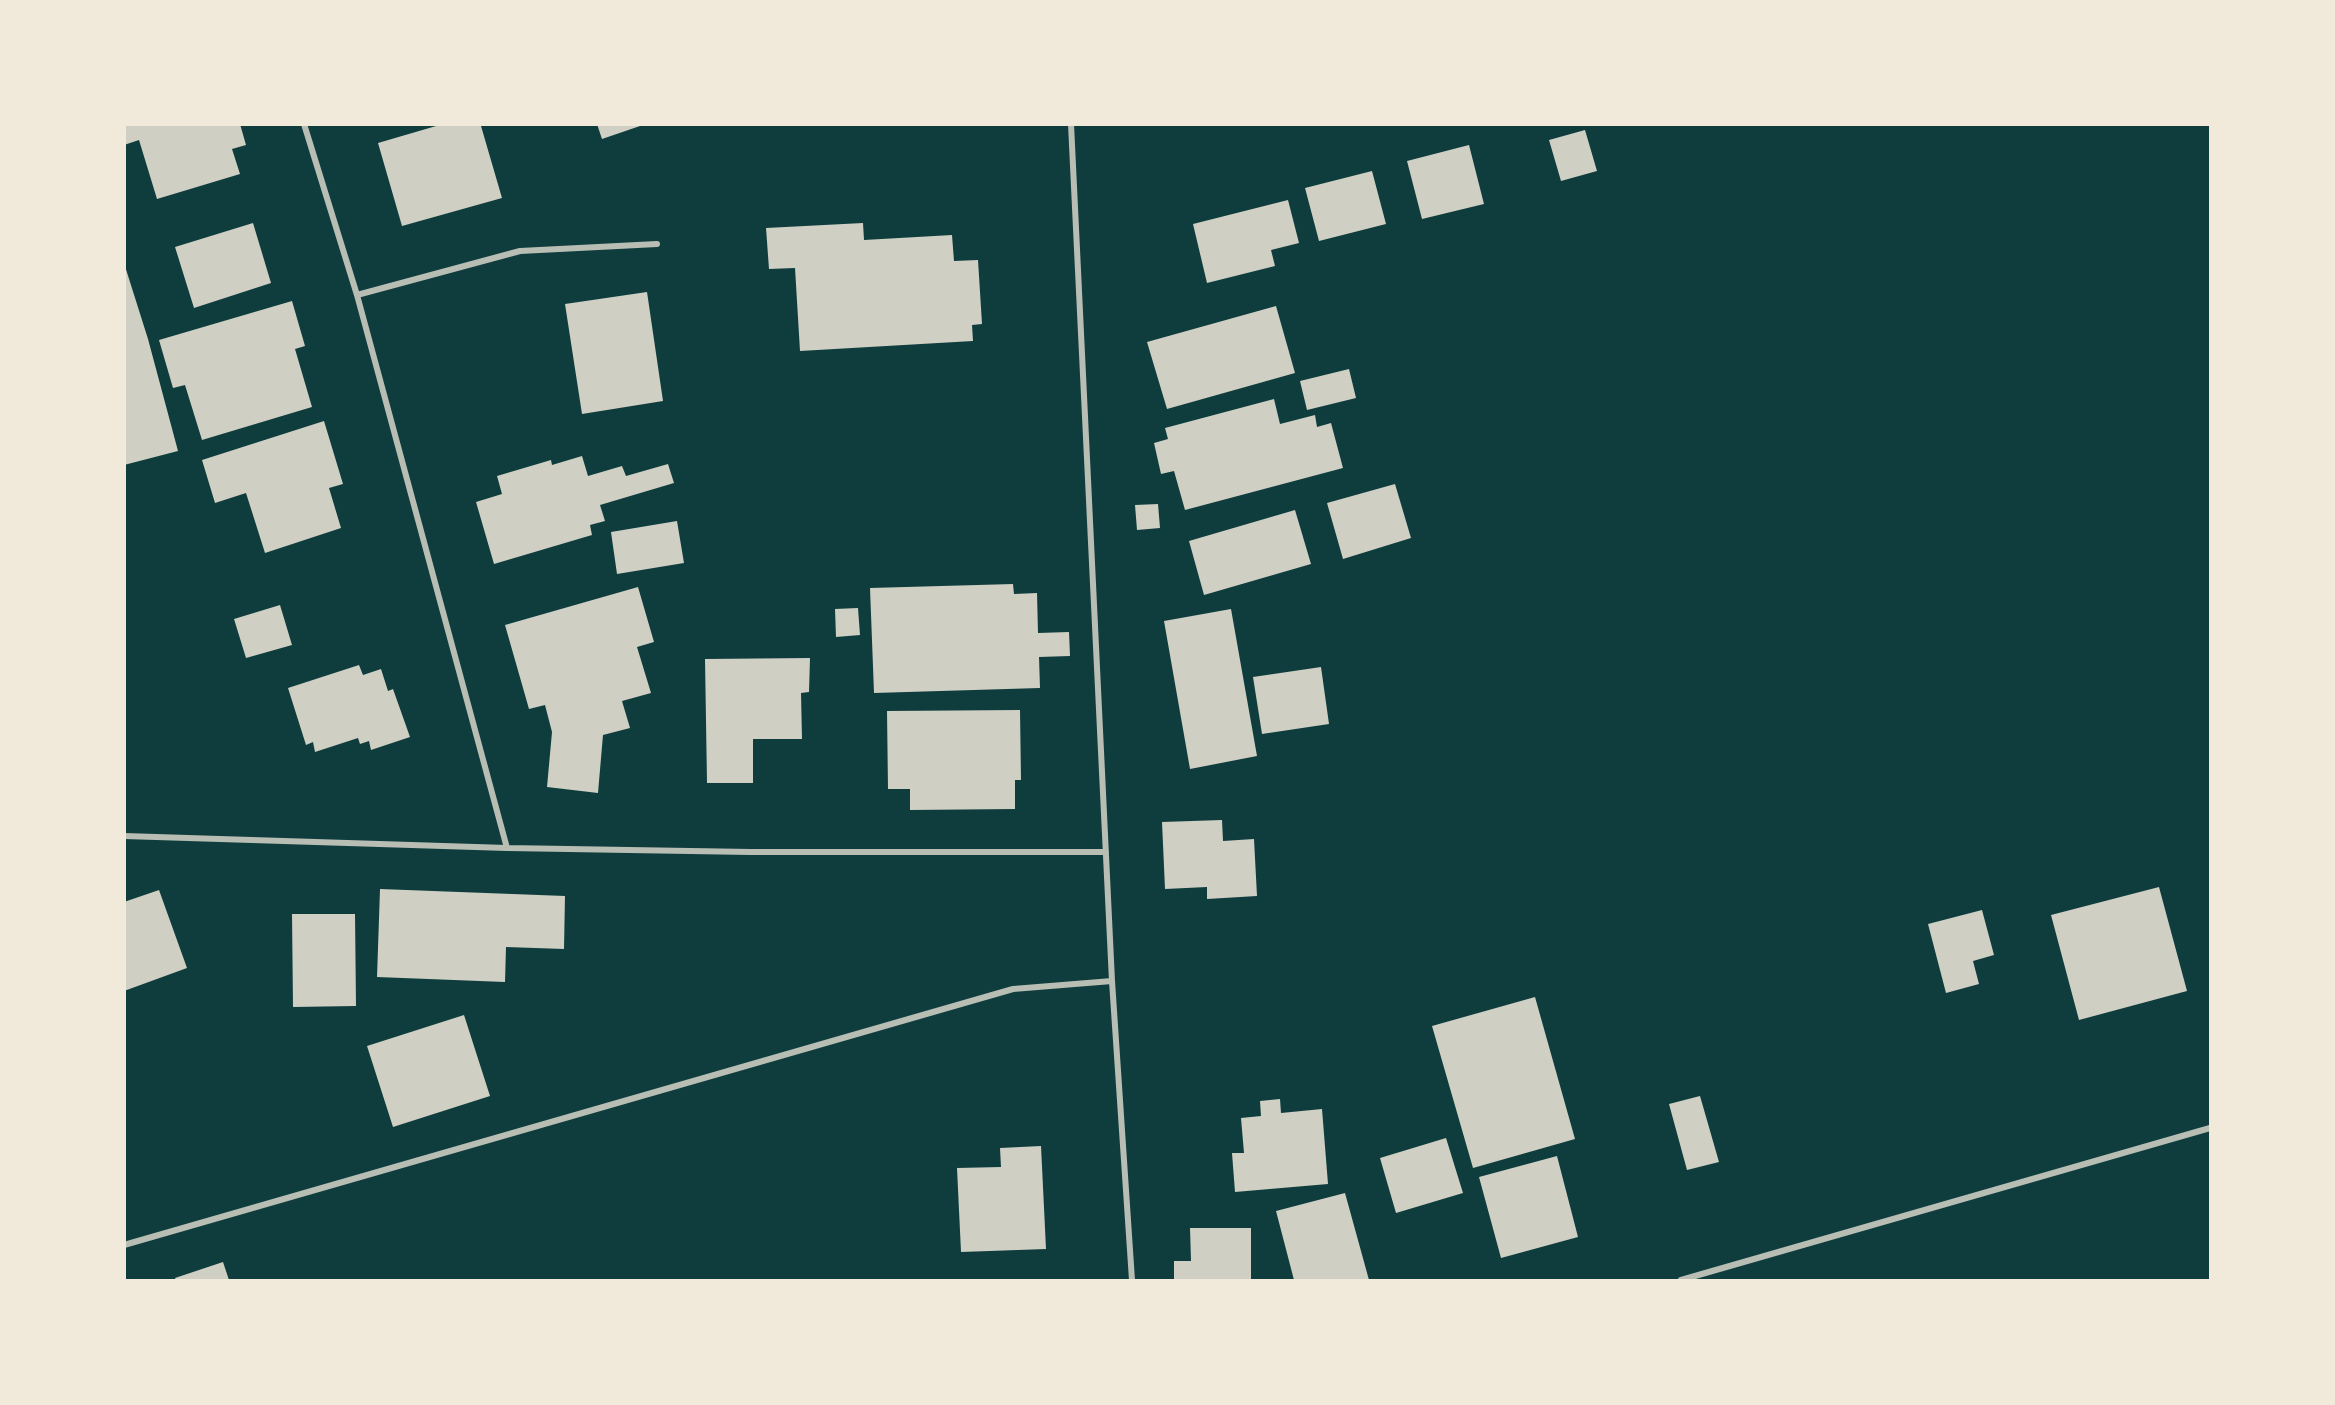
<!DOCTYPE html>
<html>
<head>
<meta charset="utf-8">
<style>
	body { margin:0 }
	#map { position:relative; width:2335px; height:1405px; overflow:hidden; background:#0f3d3e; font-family:Jost,sans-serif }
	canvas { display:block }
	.frame { position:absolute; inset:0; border:126px solid #f1e9da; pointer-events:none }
</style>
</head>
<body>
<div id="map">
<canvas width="2335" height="1405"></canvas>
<div class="frame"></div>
</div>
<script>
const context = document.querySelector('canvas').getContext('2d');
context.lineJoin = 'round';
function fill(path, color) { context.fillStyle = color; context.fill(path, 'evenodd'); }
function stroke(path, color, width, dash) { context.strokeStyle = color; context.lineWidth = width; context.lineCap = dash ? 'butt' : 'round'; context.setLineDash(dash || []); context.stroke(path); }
const building = new Path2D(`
	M124 124H240L246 145 232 149 240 174 157 199 139 140 124 145Z
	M443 124 481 126 502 198 402 226 378 143Z
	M597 124H643V125L602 139Z
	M1585 130 1597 171 1561 181 1549 140Z
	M1469 145 1484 204 1422 219 1407 161Z
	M1372 171 1386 224 1319 241 1305 188Z
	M1288 200 1299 243 1271 250 1275 266 1207 283 1193 224Z
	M253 223 271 283 194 308 175 247Z
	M863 223 864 240 952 235 954 261 978 260 982 324 972 325 973 341 800 351 795 268 769 269 766 228Z
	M124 263 148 339 178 451 124 465Z
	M647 292 663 401 582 414 565 304Z
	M292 301 305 346 295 349 312 407 202 440 185 385 173 388 159 340Z
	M1276 306 1295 373 1167 409 1147 342Z
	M1349 369 1356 398 1307 410 1300 381Z
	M1274 399 1280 424 1315 415 1317 427 1331 423 1343 468 1185 510 1174 471 1161 474 1154 443 1168 439 1165 428Z
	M324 421 343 484 329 488 341 528 265 553 246 493 215 503 202 460Z
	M582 456 588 476 622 466 626 476 668 464 674 483 600 505 605 521 590 525 592 535 494 564 476 502 502 494 497 476 551 460 552 465Z
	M1395 484 1411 538 1343 559 1327 503Z
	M1158 504 1160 528 1137 530 1135 505Z
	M1295 510 1311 564 1204 595 1189 541Z
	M677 521 684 563 617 574 611 532Z
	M1013 584 1014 594 1037 593 1038 633 1069 632 1070 656 1039 657 1040 688 874 693 870 588Z
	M638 587 654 642 637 647 651 693 622 701 630 728 603 735 598 793 547 787 552 732 545 705 529 709 505 625Z
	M280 605 292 645 246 658 234 619Z
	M858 608 860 635 836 637 835 609Z
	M1231 609 1257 756 1190 769 1164 621Z
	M810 658 809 692 801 693 802 739H753V783H707L705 659Z
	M359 665 363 675 381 669 388 691 393 689 410 737 371 750 369 741 360 744 358 738 315 752 313 742 306 745 288 688Z
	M1321 667 1329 724 1262 734 1253 677Z
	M1020 710 1021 780H1015V809L910 810V789H888L887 711Z
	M1222 820 1223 841 1254 839 1257 896 1207 899V887L1165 889 1162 822Z
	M2159 887 2187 991 2079 1020 2051 915Z
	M380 889 565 896 564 949 506 947 505 982 377 977Z
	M159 890 187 968 124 991V902Z
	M1982 910 1994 955 1973 961 1979 984 1946 993 1928 924Z
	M292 914H355L356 1006 293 1007Z
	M1535 997 1575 1139 1473 1168 1432 1026Z
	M464 1015 490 1096 393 1127 367 1046Z
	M1700 1096 1719 1162 1687 1170 1669 1104Z
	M1280 1099 1281 1113 1322 1109 1328 1184 1235 1192 1232 1153H1244L1241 1118 1261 1116 1260 1101Z
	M1446 1138 1463 1193 1396 1213 1380 1158Z
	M1041 1146 1046 1249 961 1252 957 1168 1001 1167 1000 1148Z
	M1557 1156 1578 1237 1501 1258 1479 1177Z
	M1345 1193 1369 1280H1294L1276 1211Z
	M1190 1228H1251V1280H1174V1261H1191Z
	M223 1262 229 1280H176L175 1278Z`);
const minor = new Path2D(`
	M304 124 357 295 507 848
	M1071 124 1112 981 1132 1280
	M357 295 520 251 657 244
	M124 836 507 848 751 852H1106
	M124 1245 1013 989 1112 981
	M1681 1280 2210 1128`);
fill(building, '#cfcfc3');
stroke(minor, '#b8beb3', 6);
</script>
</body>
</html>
